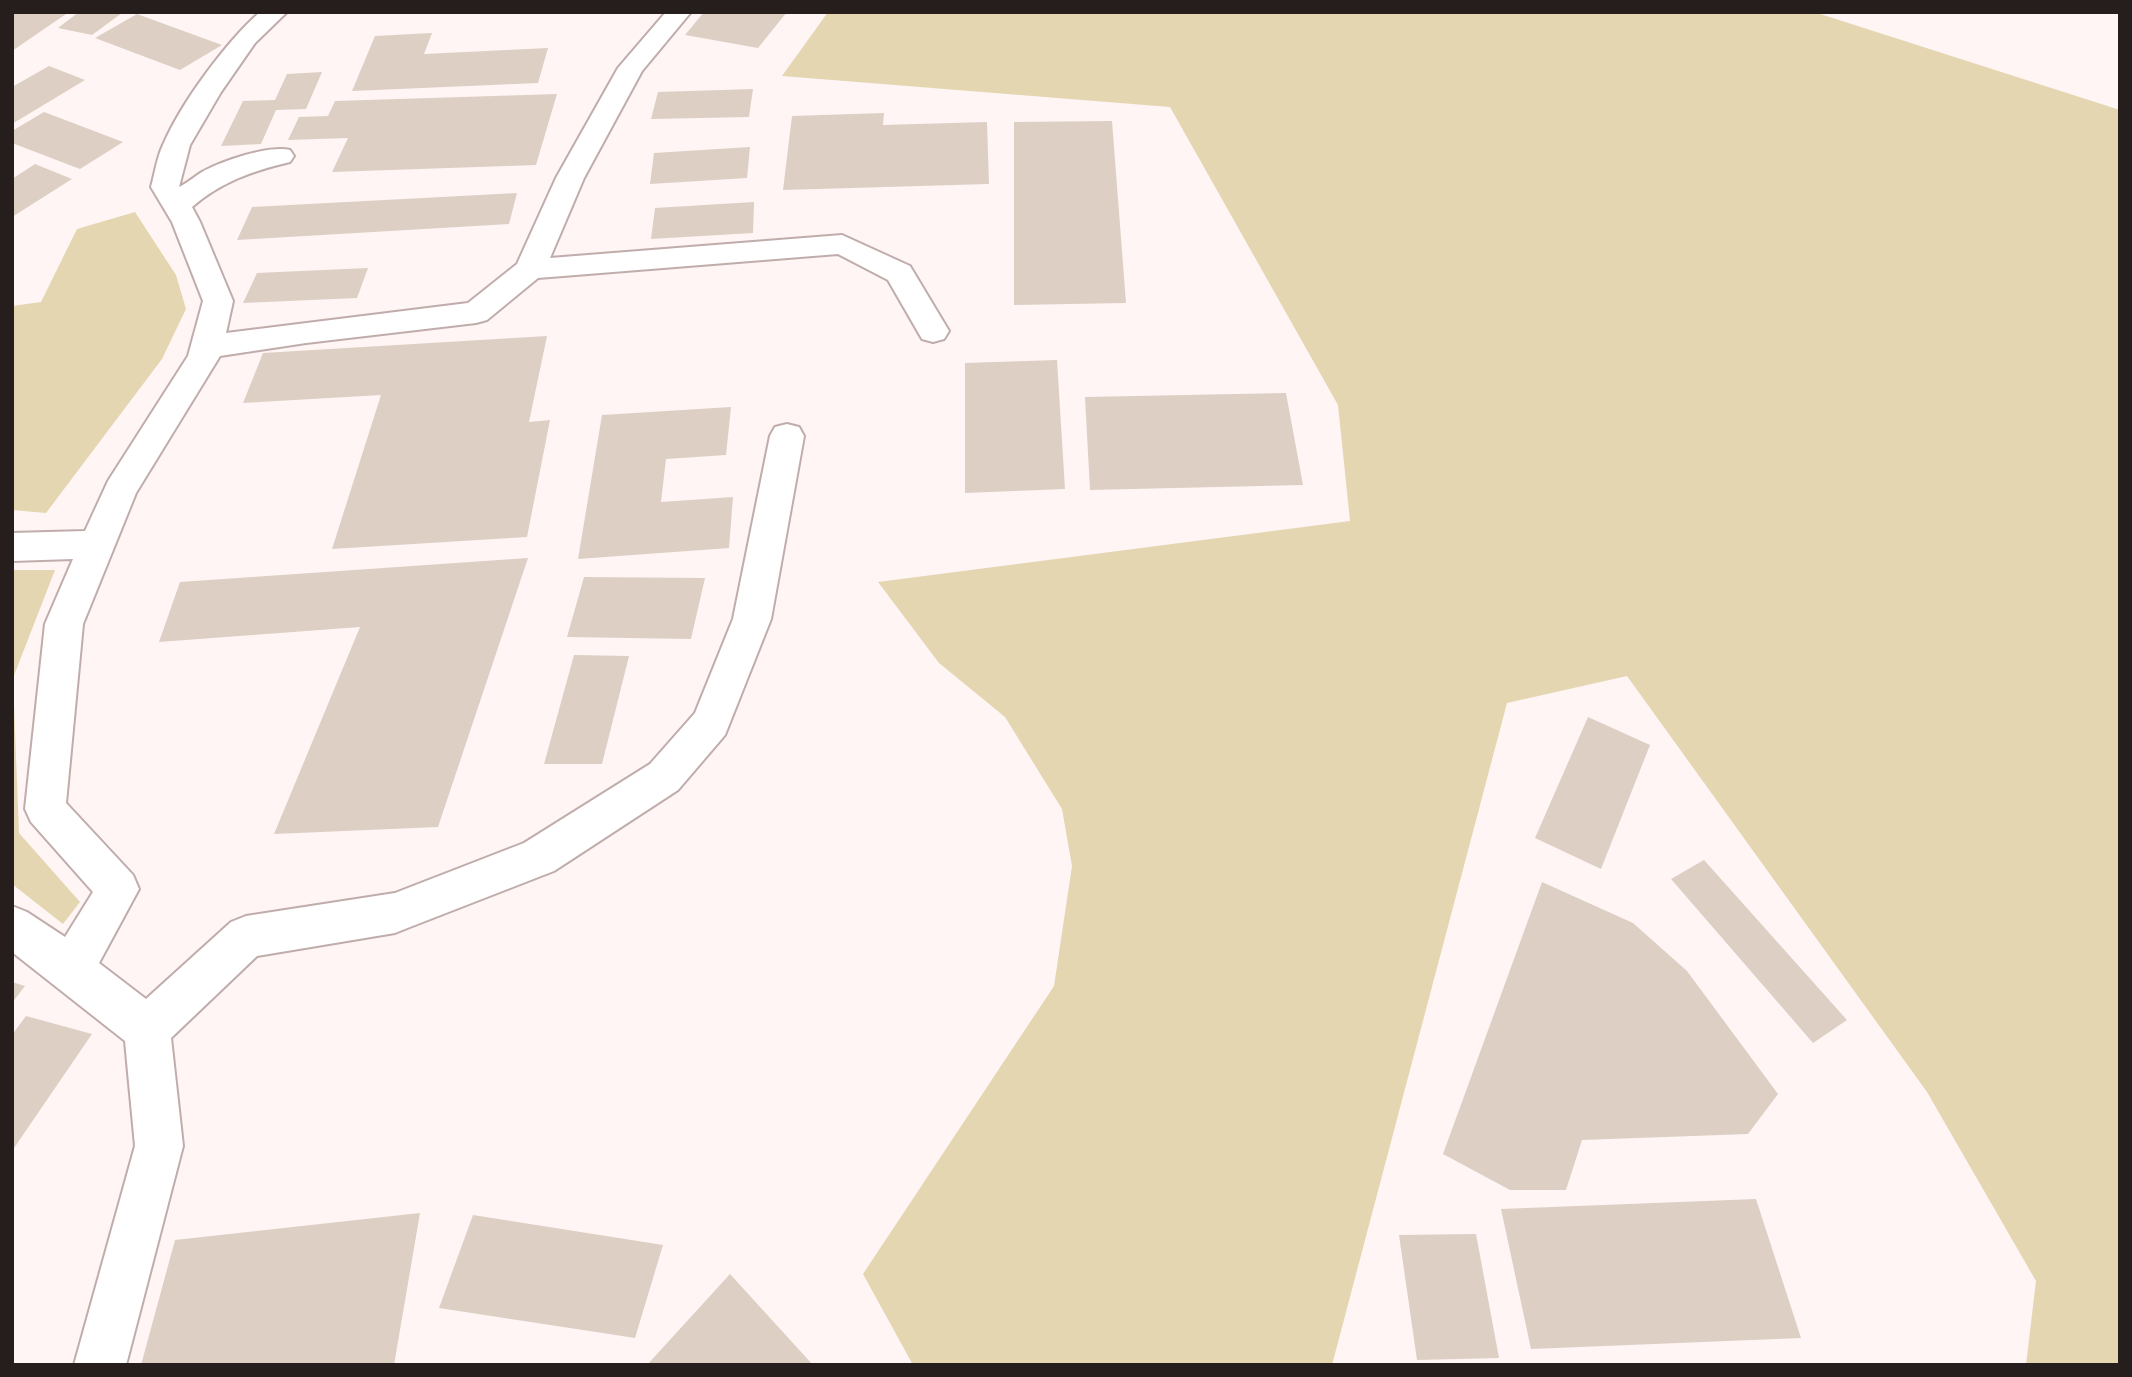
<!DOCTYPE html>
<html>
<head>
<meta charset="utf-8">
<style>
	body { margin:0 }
	#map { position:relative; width:2132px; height:1377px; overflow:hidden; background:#fef5f4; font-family:"Public Sans",sans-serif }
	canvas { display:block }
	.frame { position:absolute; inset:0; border:14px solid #251e1d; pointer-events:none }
</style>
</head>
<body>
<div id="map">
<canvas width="2132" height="1377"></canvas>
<div class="frame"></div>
</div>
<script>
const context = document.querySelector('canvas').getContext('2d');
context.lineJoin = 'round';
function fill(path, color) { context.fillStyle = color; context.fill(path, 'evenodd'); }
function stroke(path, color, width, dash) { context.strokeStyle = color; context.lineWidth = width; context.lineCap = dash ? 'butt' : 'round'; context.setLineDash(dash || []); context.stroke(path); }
const green = new Path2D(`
	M828 12H1814L2120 110V1365H2026L2036 1281 1927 1092 1627 676 1507 703 1332 1365H913L863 1274 1054 986 1072 866 1062 809 1005 717 939 663 878 582 1350 521 1338 405 1170 107 782 76Z
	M135 212 176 275 186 309 162 359 46 513 12 510V306L41 302 77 229Z
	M12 570H55L13 678 19 833 80 902 63 924 12 884Z`);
const building = new Path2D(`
	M12 12H69L12 51Z
	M79 12H119L122 13 92 35 58 28Z
	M704 12H787L758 48 685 35Z
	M137 14 222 45 180 70 95 38Z
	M432 33 424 54 548 48 538 83 352 91 375 36Z
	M49 66 85 80 12 124V87Z
	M322 72 306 109 276 110 261 144 221 146 243 101 275 100 287 74Z
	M753 89 749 117 651 119 658 92Z
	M557 94 536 165 332 172 348 138 288 140 299 117 328 116 335 101Z
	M44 112 123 142 80 169 12 143V131Z
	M884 113 883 125 987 122 989 184 783 190 792 116Z
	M1112 121 1126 303 1014 305V122Z
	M750 147 747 178 650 184 654 153Z
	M35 164 72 179 12 217V179Z
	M517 193 509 224 237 240 252 207Z
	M754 202 753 233 651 239 655 208Z
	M368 268 357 298 243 303 257 273Z
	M547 336 529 422 550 420 527 537 332 549 381 395 243 403 263 353Z
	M1057 360 1065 489 965 493V363Z
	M1286 393 1303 485 1090 490 1085 397Z
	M731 407 726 455 666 459 661 502 733 497 729 548 578 559 602 415Z
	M528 558 438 827 274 834 360 627 159 642 180 582Z
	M584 577 705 578 691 639 567 637Z
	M574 655 629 656 602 764H544Z
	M1588 717 1650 745 1601 869 1535 838Z
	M1704 860 1847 1020 1813 1043 1671 879Z
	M1542 882 1633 923 1687 971 1778 1094 1748 1134 1582 1140 1566 1190H1510L1443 1154Z
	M12 982 25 986 12 1003Z
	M26 1016 92 1034 12 1151V1035Z
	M1756 1199 1801 1338 1531 1349 1501 1209Z
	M420 1213 394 1365H141L175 1240Z
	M473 1215 663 1245 635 1338 439 1308Z
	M1476 1234 1499 1358 1417 1360 1399 1235Z
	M730 1274 813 1365H647Z`);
const minor = new Path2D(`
	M260 12H287L255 43 221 92 190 145 179 187C186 184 194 177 202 172 222 161 268 145 290 150L294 156 290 162C252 171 221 182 192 207L200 222 233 301 226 333 468 303 517 264 556 178 618 68 666 12H691L642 71 584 178 550 258 842 235 910 266 949 331 944 339 933 342 922 339 888 280 838 254 538 278 487 320 476 323 306 343 220 356 136 493 83 624 66 803 133 875 139 889 99 963 146 999 231 922 246 916 395 893 524 843 650 764 695 713 733 619 770 436 775 427 787 424 799 427 804 436 771 619 725 735 678 790 554 871 410 927 395 933 257 956 171 1038 183 1146 126 1365H74L135 1146 125 1041 12 952V906L27 912 65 937 93 892 31 822 25 809 45 624 73 559 12 561V533L85 531 108 481 188 356 203 301 172 222 151 187C155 173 157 157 163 145 181 103 226 42 260 12Z`);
fill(green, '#e5d6b2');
fill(building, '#decfc4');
stroke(minor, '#c0adab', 4);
fill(minor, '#fff');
</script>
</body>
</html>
